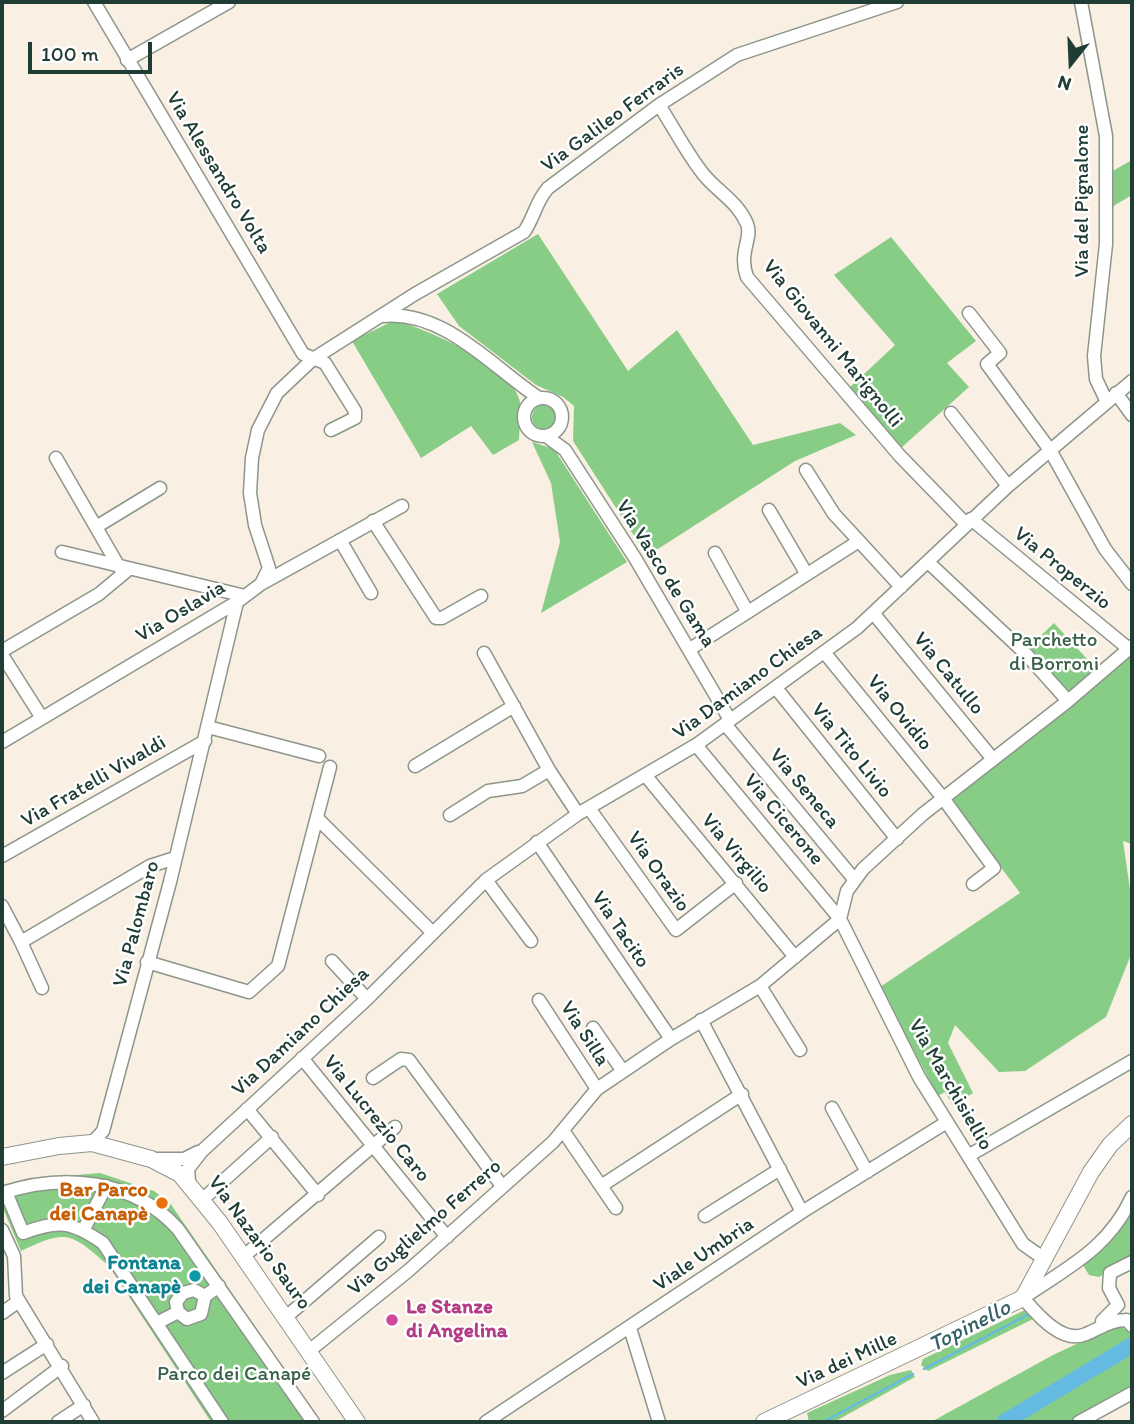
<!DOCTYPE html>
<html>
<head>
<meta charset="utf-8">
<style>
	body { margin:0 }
	#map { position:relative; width:1134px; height:1424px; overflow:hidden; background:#f9efe2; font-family:Itim,sans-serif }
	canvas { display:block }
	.frame { position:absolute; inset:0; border:4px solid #1f3d34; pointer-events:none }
	.north { position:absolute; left:1036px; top:28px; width:70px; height:70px; -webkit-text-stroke:5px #fff; paint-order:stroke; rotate:198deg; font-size:19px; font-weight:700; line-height:28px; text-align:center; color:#1f3d34 }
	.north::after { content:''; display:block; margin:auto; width:24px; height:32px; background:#1f3d34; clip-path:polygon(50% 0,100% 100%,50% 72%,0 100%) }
	.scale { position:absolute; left:28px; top:42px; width:124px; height:32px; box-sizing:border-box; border:4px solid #1f3d34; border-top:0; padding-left:9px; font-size:21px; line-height:24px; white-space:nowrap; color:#1f3d34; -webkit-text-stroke:5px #fff; paint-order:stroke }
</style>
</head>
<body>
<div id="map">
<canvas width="1134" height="1424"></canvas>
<div class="frame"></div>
<div class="north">N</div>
<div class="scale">100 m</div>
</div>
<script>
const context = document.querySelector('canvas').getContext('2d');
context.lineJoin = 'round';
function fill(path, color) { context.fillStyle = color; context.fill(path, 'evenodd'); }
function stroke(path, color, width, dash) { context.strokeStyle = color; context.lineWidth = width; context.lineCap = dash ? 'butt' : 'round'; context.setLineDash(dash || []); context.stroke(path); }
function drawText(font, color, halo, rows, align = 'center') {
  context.font = font + ' Itim,sans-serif'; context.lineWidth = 5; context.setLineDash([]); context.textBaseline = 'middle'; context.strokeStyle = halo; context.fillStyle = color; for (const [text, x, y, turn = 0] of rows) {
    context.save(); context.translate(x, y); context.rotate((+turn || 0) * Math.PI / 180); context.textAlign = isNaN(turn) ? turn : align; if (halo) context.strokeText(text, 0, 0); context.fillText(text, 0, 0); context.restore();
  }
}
const green = new Path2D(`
	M1132 160V195L1110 208 1109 173Z
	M538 234 628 371 677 330 753 445 840 423 856 435 795 461 647 556 573 441 574 406 563 397 536 385 459 326 437 294Z
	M891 237 976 341 947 363 969 387 901 448 848 389 895 345 834 275Z
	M395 320C427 330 513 365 520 402 522 413 519 428 519 440L493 455 471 426 421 458 352 341Z
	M532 417a13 13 0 1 1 26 0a13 13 0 1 1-26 0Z
	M532 442 554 449 627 562 541 613 560 542 551 483Z
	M1054 623 1100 673 1068 701 1024 652Z
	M1132 652V844L1123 841 1132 903V952L1106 1017 1025 1071 999 1072 955 1025 948 1043 973 1093 953 1106 945 1092 938 1096 880 987 1020 893 950 799Z
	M100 1173 154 1191 170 1203 321 1422H211L109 1266C70 1232 67 1229 21 1251L2 1206V1189L7 1184 28 1179Z
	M1132 1208V1259L1099 1277 1089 1275 1081 1262Z
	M1025 1310 1030 1311 1033 1319 928 1371 921 1365 923 1359Z
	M1117 1325 1127 1330 1132 1327V1385L1069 1422H931L1053 1355Z
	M911 1370 915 1377 834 1422H809L807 1413 890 1375Z`);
const stream = new Path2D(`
	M924 1369 1031 1313
	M823 1422 913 1374`);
const river = new Path2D(`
	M1004 1422 1132 1345`);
const minor = new Path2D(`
	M94 2 303 354 325 363 355 411V418L331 430
	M1081 2 1106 136V244L1094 356 1096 379 1106 400
	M127 60 229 2
	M659 105C674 128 687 154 704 175 718 192 738 202 747 224 753 238 738 252 747 277L900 456 966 524
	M969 313 1000 353 987 364 1050 450 1105 549 1132 584
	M382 316C444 309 493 368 539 398
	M1116 393 1132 415
	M524 417a19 19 0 1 1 38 0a19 19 0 1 1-38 0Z
	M951 413 1008 486
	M546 436 565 450 635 558 730 720
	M56 458 119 567
	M806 470 834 514 859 541
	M769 510 806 573
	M971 519 1129 649
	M373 521 436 618H442L481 596
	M96 527 160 488
	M340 540 371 593
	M62 552 245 596
	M715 553 747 611
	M928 562 1026 654 1068 701
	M261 584 269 568 255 525 250 493 252 458 258 430 277 393 313 359 415 294 524 232C534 218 536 201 548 188L659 105 737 55 897 2
	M874 614 992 758
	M690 649 859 541 901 587
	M2 651 99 594 129 569
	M824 652 943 798 994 868 973 884
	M484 653 549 770 578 814
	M2 655 42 718
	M776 688 897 839
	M725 724 854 879
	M208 727 319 756
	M2 742 237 602 261 584 402 506
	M696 745 840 919 919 1077 1023 1244 1043 1258
	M415 766 514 706
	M646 776 795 957
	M589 808 676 930 736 883
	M450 815 488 791 522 786 549 770
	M318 819 431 931
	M537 842 671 1039
	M2 856 205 741
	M486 880 531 941
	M2 906 21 942 150 866 175 858
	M21 942 42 988
	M332 961 367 999
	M147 962 249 992 278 966 330 767
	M760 986 800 1050
	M539 1000 597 1089
	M701 1020 802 1212
	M593 1028 622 1070
	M302 1058 447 1237
	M373 1078 401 1059 409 1060 502 1186
	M832 1108 867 1172
	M247 1109 318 1195
	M564 1132 616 1208
	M92 1143 103 1131 170 882 237 602
	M968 1156 1132 1061
	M155 1159H184L198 1152
	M189 1181 188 1169 202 1151 367 999 486 880 578 814 696 745 857 628 1008 486 1132 381
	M601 1186 742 1094
	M6 1192 23 1233C59 1220 71 1221 103 1243L222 1422
	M2 1193C64 1173 133 1179 178 1229L313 1422
	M1132 1197C1108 1249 1068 1267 1023 1298 1037 1314 1062 1345 1086 1334 1101 1328 1110 1320 1127 1320L1132 1326
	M203 1199 272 1137
	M705 1216 780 1169
	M84 1229 106 1186
	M2 1230 14 1256 16 1296 93 1422
	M244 1256 395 1127
	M178 1312 176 1302 183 1293 194 1290 205 1296
	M2 1313 19 1301
	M286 1317 379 1237
	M1102 1321 1118 1305 1109 1288 1110 1273 1132 1262
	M157 1323 178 1312 187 1319 201 1314 205 1296 219 1286
	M630 1328 659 1422
	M309 1351 408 1271 553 1142 597 1089 671 1039 760 986 840 919 847 891 863 869 923 814 1068 701 1132 646
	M2 1373 47 1344
	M2 1411 62 1366
	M58 1422 84 1405
	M486 1422 802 1212 947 1122
	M1079 1422 1132 1393`);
const major = new Path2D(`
	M2 1157 59 1146 92 1143 151 1159 180 1174 220 1223 357 1422
	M764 1422 1023 1298 1091 1172 1110 1145 1132 1124`);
const markers = [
	[162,1203,7,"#e8710a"],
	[195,1276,7,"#0f9aa8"],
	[392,1320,7,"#d1479c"]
];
const streetNames = [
	["Via Galileo Ferraris",613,118,-36],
	["Via Alessandro Volta",218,173,59],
	["Via del Pignalone",1083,201,-90],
	["Via Giovanni Marignolli",832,344,51],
	["Via Properzio",1062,569,39],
	["Via Vasco de Gama",665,574,58],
	["Via Oslavia",181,612,-31],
	["Via Catullo",948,674,51],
	["Via Damiano Chiesa",748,683,-36],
	["Via Ovidio",899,713,51],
	["Via Tito Livio",851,751,51],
	["Via Fratelli Vivaldi",94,782,-30],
	["Via Seneca",804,789,50],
	["Via Cicerone",783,820,50],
	["Via Virgilio",736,854,50],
	["Via Orazio",658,872,55],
	["Via Palombaro",137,924,-75],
	["Via Tacito",620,930,56],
	["Via Damiano Chiesa",301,1032,-43],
	["Via Silla",584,1034,57],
	["Via Marchisiellio",950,1085,60],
	["Via Lucrezio Caro",376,1119,51],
	["Via Guglielmo Ferrero",425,1228,-41],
	["Via Nazario Sauro",259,1243,54],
	["Viale Umbria",704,1255,-34],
	["Via dei Mille",847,1361,-25]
];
const parkNames = [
	["Parchetto",1054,641],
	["di Borroni",1054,665],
	["Parco dei Canapé",234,1375]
];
const foodNames = [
	["Bar Parco",148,1191],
	["dei Canapè",148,1215]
];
const cultureNames = [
	["Fontana",181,1264],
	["dei Canapè",181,1288]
];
const hotelNames = [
	["Le Stanze",406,1308],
	["di Angelina",406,1332]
];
const waterNames = [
	["Topinello",970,1327,-27]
];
fill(green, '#88cd86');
stroke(stream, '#65bae2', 2.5);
stroke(river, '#65bae2', 16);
stroke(minor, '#8c968b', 15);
stroke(major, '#8c968b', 18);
stroke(minor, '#fff', 12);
stroke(major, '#fff', 16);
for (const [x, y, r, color] of markers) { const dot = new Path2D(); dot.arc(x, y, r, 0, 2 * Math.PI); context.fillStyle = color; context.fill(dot); stroke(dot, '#fff', 2.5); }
drawText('21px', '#1f3d34', '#fff', streetNames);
drawText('21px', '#396148', '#fff', parkNames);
drawText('bold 21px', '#c56008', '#fff', foodNames, 'right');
drawText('bold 21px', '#0d838f', '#fff', cultureNames, 'right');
drawText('bold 21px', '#b23c85', '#fff', hotelNames, 'left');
drawText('italic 23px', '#346268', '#fff', waterNames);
</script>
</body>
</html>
